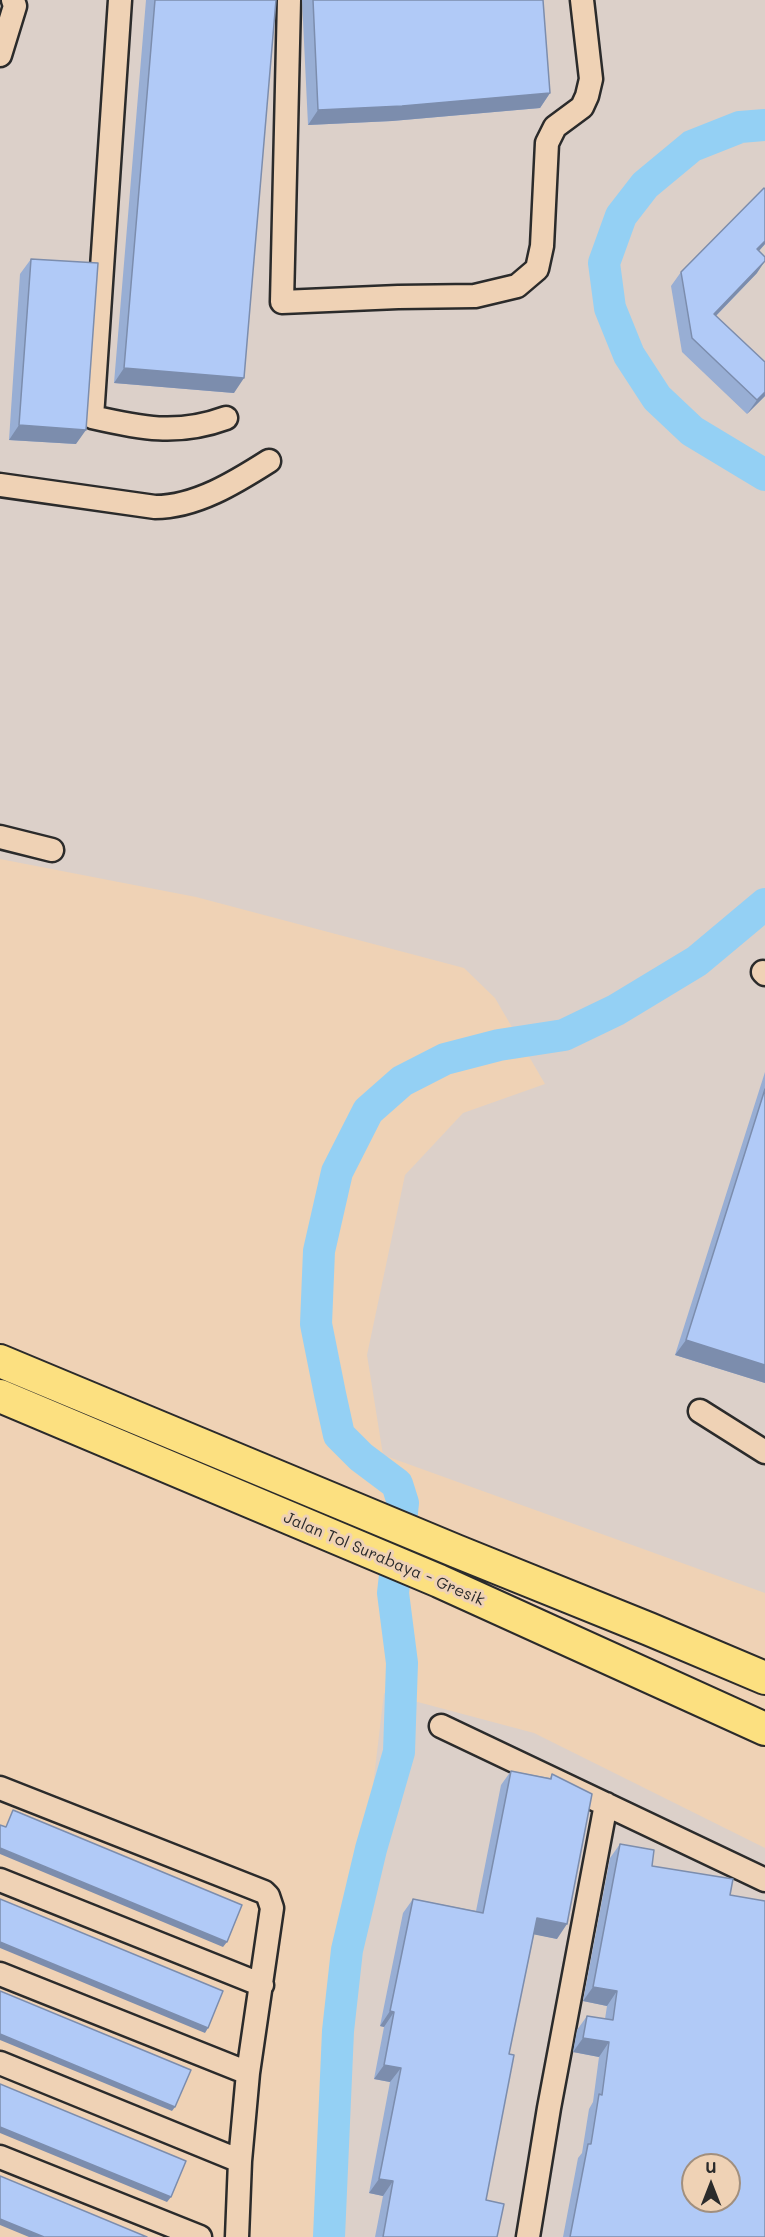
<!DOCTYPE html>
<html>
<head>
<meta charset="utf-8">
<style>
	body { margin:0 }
	#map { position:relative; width:765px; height:2237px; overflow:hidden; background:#efd2b5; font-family:Mali,sans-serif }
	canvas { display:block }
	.north { position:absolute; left:681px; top:2153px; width:60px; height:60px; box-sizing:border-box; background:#efd2b5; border:2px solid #a18f7e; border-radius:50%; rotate:0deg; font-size:16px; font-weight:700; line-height:24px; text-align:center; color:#2b2b2b }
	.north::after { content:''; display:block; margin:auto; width:21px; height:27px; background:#2b2b2b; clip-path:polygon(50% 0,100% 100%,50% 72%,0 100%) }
</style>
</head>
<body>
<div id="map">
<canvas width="765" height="2237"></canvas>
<div class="north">U</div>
</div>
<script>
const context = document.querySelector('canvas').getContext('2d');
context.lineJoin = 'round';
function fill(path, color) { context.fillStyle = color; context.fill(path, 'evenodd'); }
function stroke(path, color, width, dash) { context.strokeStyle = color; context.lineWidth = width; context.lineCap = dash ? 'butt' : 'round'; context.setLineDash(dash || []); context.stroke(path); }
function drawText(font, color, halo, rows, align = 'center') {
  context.font = font + ' Mali,sans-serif'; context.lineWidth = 6; context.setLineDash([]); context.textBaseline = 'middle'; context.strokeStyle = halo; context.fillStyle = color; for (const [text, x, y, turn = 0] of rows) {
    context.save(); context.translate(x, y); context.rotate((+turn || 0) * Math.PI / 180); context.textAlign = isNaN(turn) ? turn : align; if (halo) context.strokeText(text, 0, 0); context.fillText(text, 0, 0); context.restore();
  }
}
const built = new Path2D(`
	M0 0H765V1593L383 1455 367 1355 405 1175 463 1113 545 1084 495 998 464 968 196 897 0 859Z
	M384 1693 534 1733 765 1848V2237H320ZM693 2165H729V2201H693Z`);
const river = new Path2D(`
	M765 125 740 127 692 146 645 185 621 216 604 263 610 308 629 355 657 398 692 431 765 475
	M329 2237 338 2031 347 1950 371 1849 399 1752 402 1663 393 1593 403 1503 397 1484 361 1457 339 1435 330 1394 316 1324 319 1251 337 1172 368 1111 402 1081 445 1059 499 1045 564 1035 616 1010 697 961 765 904`);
const minor = new Path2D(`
	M120 0 92 417C140 428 177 436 226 418
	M289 0 282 302 398 297 475 296 517 286 537 269 542 246 547 143 555 127 582 107 587 96 591 79 582 0
	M0 55 15 6 13 0
	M0 485 155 507C196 507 236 482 269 461
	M0 837 52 850
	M763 972 765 974
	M700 1411 765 1452
	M441 1726 765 1880
	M0 1788 264 1892 268 1896 272 1908 248 2073 240 2161 237 2237
	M0 1880 262 1985
	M0 1974 248 2073
	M0 2063 240 2161
	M0 2157 200 2237
	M528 2237 549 2108 606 1804`);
const highway = new Path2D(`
	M0 1361 456 1551 649 1629 765 1678
	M0 1396 439 1581 765 1729`);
const wall = new Path2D(`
	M146 0H276L234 393 114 383Z
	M302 0H543L550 93 540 108 392 121 308 125Z
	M765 189V244L759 251 757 273 716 316 765 396 747 414 682 352 671 286 681 272Z
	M31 259 76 444 9 440 20 274Z
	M765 1072V1383L675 1355Z
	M511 1771 550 1778 552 1774 557 1939 534 1934 509 2054 486 2200 497 2237H375L383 2196 369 2193 390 2082 374 2079 384 2027 380 2026 403 1913 413 1899 476 1911 501 1785Z
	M620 1844 652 1866 730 1895 765 2237H563L578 2158 582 2153 589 2109 593 2102 599 2057 573 2052 577 2030 587 2016 605 2019 607 2006 583 2001 610 1858Z`);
const shadedWall = new Path2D(`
	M550 93 540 108 392 121 308 125 318 110Z
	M765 241V244L747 264 757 249Z
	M765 261 757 273 704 328 714 314Z
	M124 368 244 378 234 393 114 383Z
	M765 392V396L747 414 757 400Z
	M19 425 86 430 76 444 9 440Z
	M686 1340 765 1365V1383L675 1355Z
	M0 1848 227 1942 223 1947 0 1854Z
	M537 1918 567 1924 557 1939 527 1933Z
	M0 1942 208 2028 205 2033 0 1948Z
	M593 1987 617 1991 607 2006 583 2001Z
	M390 2011 394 2012 384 2027 380 2026Z
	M0 2034 175 2107 172 2111 0 2040Z
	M583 2038 609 2042 599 2057 573 2052Z
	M384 2065 401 2068 390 2082 374 2079Z
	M0 2127 171 2197 167 2202 0 2133Z
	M379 2179 393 2181 383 2196 369 2193Z
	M0 2219 44 2237H29L0 2225Z`);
const building = new Path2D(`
	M155 0H276L244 378 124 368Z
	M313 0H543L550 93 402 106 318 110Z
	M764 188 765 189V241L757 249 765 257V261L714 314 765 362V392L757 400 692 338 681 272Z
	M31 259 98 263 86 430 19 425Z
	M765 1089V1365L686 1340Z
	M511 1771 551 1779 552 1774 592 1794 567 1924 537 1918 509 2054 514 2055 486 2200 504 2204 497 2237H383L393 2181 379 2179 401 2068 384 2065 394 2012 390 2011 413 1899 483 1913Z
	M13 1810 242 1905 227 1942 0 1848V1825L6 1827Z
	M620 1844 654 1850 652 1866 733 1879 730 1895 765 1901V2237H570L588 2144H591L599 2094 602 2095 609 2042 583 2038 587 2016 613 2020 617 1991 593 1987ZM693 2165H729V2201H693Z
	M0 1899 223 1991 208 2028 0 1942Z
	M0 1991 191 2070 175 2107 0 2034Z
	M0 2084 186 2161 171 2197 0 2127Z
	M0 2176 147 2237H44L0 2219Z`);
const streetNames = [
	["Jalan Tol Surabaya - Gresik",384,1559,23]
];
fill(built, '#dcd0c9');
stroke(river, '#94d0f4', 32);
stroke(minor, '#2b2b2b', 27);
stroke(highway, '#2b2b2b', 36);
stroke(minor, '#efd2b5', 22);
stroke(highway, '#fce080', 32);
fill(wall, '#98aed4');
fill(shadedWall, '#7c8dad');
fill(building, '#b1caf7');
stroke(building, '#7c8dad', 1.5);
drawText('16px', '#2b2b2b', '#efd2b5', streetNames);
</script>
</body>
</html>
